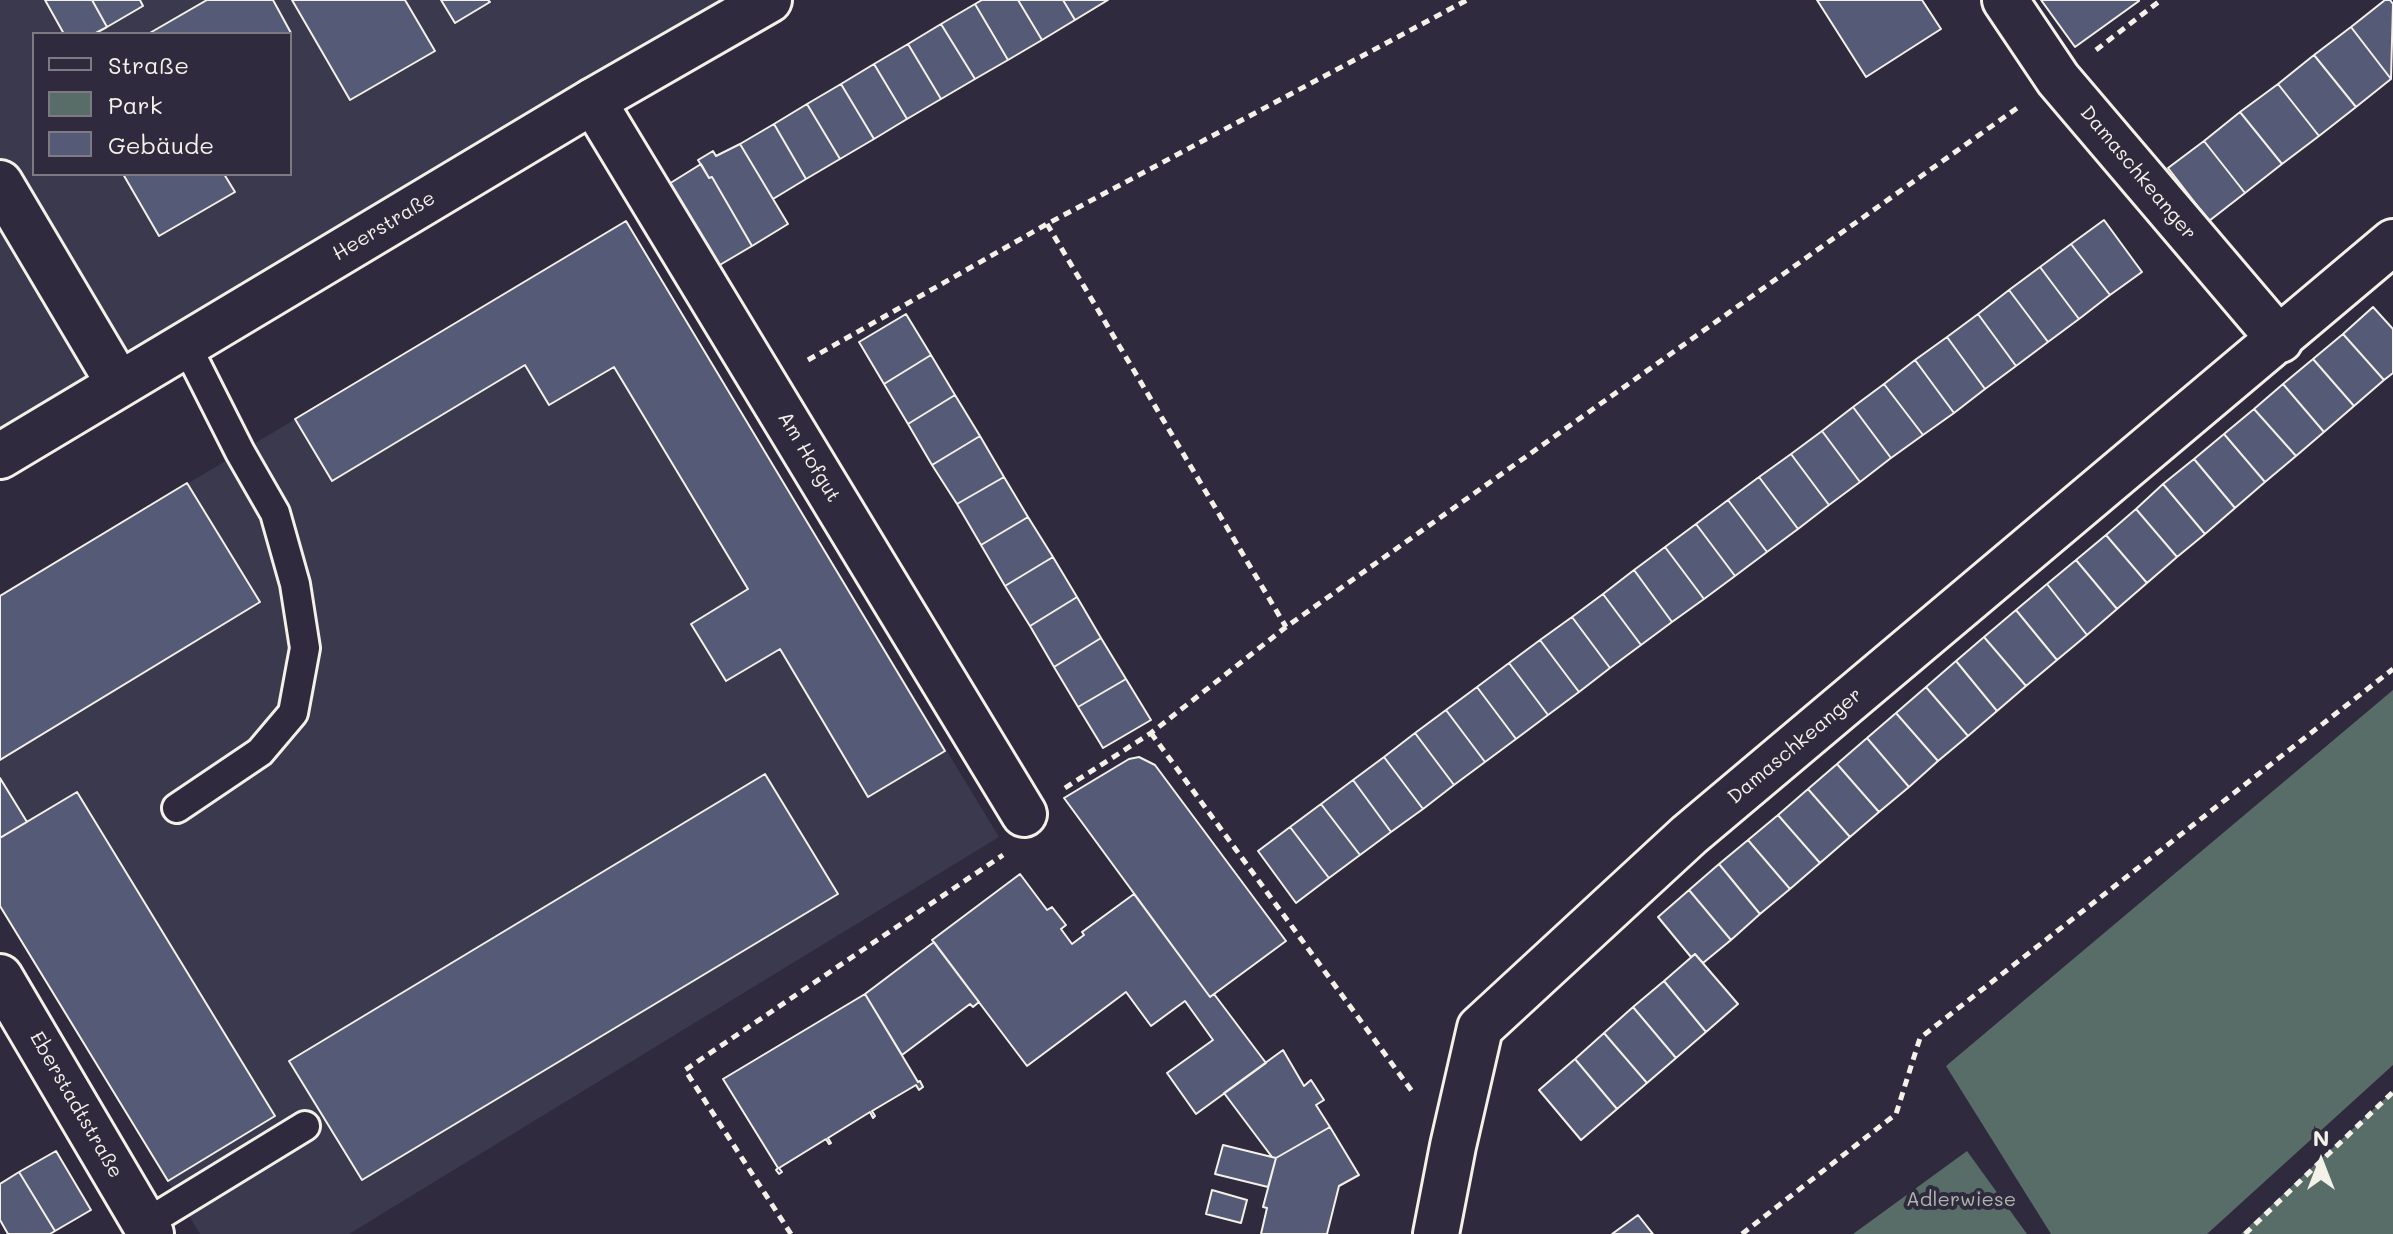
<!DOCTYPE html>
<html>
<head>
<meta charset="utf-8">
<style>
	body { margin:0 }
	#map { position:relative; width:2393px; height:1234px; overflow:hidden; background:#2f2a3d; font-family:Mali,sans-serif }
	canvas { display:block }
	.legend { position:absolute; left:32px; top:32px; width:260px; height:144px; box-sizing:border-box; background:#2f2a3d; border:2px solid #7e7a81; margin:0; padding:10px 14px; list-style:none; font-size:24px; color:#f4f1e8 }
	.legend li { display:flex; align-items:center; gap:16px; height:40px }
	.legend b { width:40px; border:2px solid #7e7a81 }
	.north { position:absolute; left:2281px; top:1122px; width:80px; height:80px; -webkit-text-stroke:6px #2f2a3d; paint-order:stroke; rotate:0deg; font-size:22px; font-weight:700; line-height:32px; text-align:center; color:#f4f1e8 }
	.north::after { content:''; display:block; margin:auto; width:28px; height:36px; background:#f4f1e8; clip-path:polygon(50% 0,100% 100%,50% 72%,0 100%) }
</style>
</head>
<body>
<div id="map">
<canvas width="2393" height="1234"></canvas>
<ul class="legend">
<li><b style="height:10px;background:#2f2a3d"></b>Straße</li>
<li><b style="height:22px;background:#586d67"></b>Park</li>
<li><b style="height:22px;background:#555b77"></b>Gebäude</li>
</ul>
<div class="north">N</div>
</div>
<script>
const context = document.querySelector('canvas').getContext('2d');
context.lineJoin = 'round';
function fill(path, color) { context.fillStyle = color; context.fill(path, 'evenodd'); }
function stroke(path, color, width, dash) { context.strokeStyle = color; context.lineWidth = width; context.lineCap = dash ? 'butt' : 'round'; context.setLineDash(dash || []); context.stroke(path); }
function drawText(font, color, halo, rows, align = 'center') {
  context.font = font + ' Mali,sans-serif'; context.lineWidth = 8; context.setLineDash([]); context.textBaseline = 'middle'; context.strokeStyle = halo; context.fillStyle = color; for (const [text, x, y, turn = 0] of rows) {
    context.save(); context.translate(x, y); context.rotate((+turn || 0) * Math.PI / 180); context.textAlign = isNaN(turn) ? turn : align; if (halo) context.strokeText(text, 0, 0); context.fillText(text, 0, 0); context.restore();
  }
}
const built = new Path2D(`
	M0 0H788L0 461ZM34 34H290V174H34Z
	M626 221 999 837 349 1234H200L0 906V596Z`);
const green = new Path2D(`
	M2393 690V1065L2207 1234H2051L1946 1066Z
	M2393 1091V1234H2241Z
	M1967 1151 2027 1234H1853Z`);
const building = new Path2D(`
	M45 0H92L107 27 94 34H64Z
	M92 0H140L143 6 107 27Z
	M207 0H273L291 33 148 34Z
	M292 0H405L435 51 350 100Z
	M441 0H488L490 2 455 23Z
	M982 0H1018L1042 40 1008 60 975 4Z
	M1018 0H1063L1075 20 1042 40Z
	M1063 0H1108L1075 20Z
	M1817 0H1922L1941 29 1866 77Z
	M2041 0H2139V1L2075 47Z
	M2385 0H2390L2393 4 2391 79 2351 27Z
	M975 4 1008 60 975 79 941 24Z
	M941 24 975 79 941 99 908 44Z
	M2351 27 2391 79 2356 107 2314 55Z
	M908 44 941 99 907 119 874 64Z
	M2314 55 2356 107 2319 136 2278 84Z
	M874 64 907 119 874 139 841 84Z
	M841 84 874 139 840 159 807 104Z
	M2278 84 2319 136 2282 164 2240 112Z
	M807 104 840 159 806 179 774 124Z
	M2240 112 2282 164 2245 193 2204 141Z
	M774 124 806 179 773 199 740 144Z
	M2204 141 2245 193 2209 221 2168 168Z
	M740 144 788 224 752 246 712 177 709 178 698 160 713 151 716 156Z
	M701 164 709 178 712 177 752 246 713 269 664 187Z
	M123 174H224L235 192 159 236Z
	M2104 220 2142 272 2110 295 2071 244Z
	M626 221 945 751 868 797 780 649 726 681 691 624 748 589 614 367 549 405 525 365 332 481 295 419Z
	M2071 244 2110 295 2079 319 2040 267Z
	M2040 267 2079 319 2048 342 2009 290Z
	M2009 290 2048 342 2016 366 1978 314Z
	M2373 307 2393 329V373L2384 380 2343 334Z
	M906 314 931 355 884 384 859 342Z
	M1978 314 2016 366 1985 389 1947 337Z
	M2343 334 2384 380 2354 406 2313 359Z
	M1947 337 1985 389 1954 413 1915 360Z
	M931 355 955 395 908 424 884 384Z
	M2313 359 2354 406 2324 432 2283 384Z
	M1915 360 1954 413 1923 435 1884 384Z
	M1884 384 1923 435 1891 458 1853 407Z
	M2283 384 2324 432 2296 456 2254 409Z
	M955 395 980 436 932 465 908 424Z
	M1853 407 1891 458 1860 482 1822 431Z
	M2254 409 2296 456 2265 482 2224 434Z
	M1822 431 1860 482 1829 505 1791 454Z
	M2224 434 2265 482 2235 508 2194 459Z
	M980 436 1004 477 957 504 932 465Z
	M1791 454 1829 505 1798 529 1759 477Z
	M2194 459 2235 508 2205 534 2163 484Z
	M1004 477 1028 517 981 545 957 504Z
	M1759 477 1798 529 1767 552 1728 500Z
	M187 483 260 602 0 760V596Z
	M2163 484 2205 534 2177 557 2136 509Z
	M1728 500 1767 552 1735 576 1696 524Z
	M2136 509 2177 557 2147 583 2106 535Z
	M1028 517 1053 557 1005 586 981 545Z
	M1696 524 1735 576 1704 599 1665 547Z
	M2106 535 2147 583 2117 609 2076 560Z
	M1665 547 1704 599 1672 622 1634 570Z
	M1053 557 1077 597 1030 626 1005 586Z
	M2076 560 2117 609 2087 635 2047 584Z
	M1634 570 1672 622 1641 645 1603 594Z
	M2047 584 2087 635 2057 660 2016 610Z
	M1603 594 1641 645 1610 668 1572 617Z
	M1077 597 1101 638 1054 667 1030 626Z
	M2016 610 2057 660 2026 686 1984 637Z
	M1572 617 1610 668 1579 692 1540 640Z
	M1984 637 2026 686 1997 711 1956 661Z
	M1101 638 1126 679 1078 707 1054 667Z
	M1540 640 1579 692 1548 715 1509 663Z
	M1956 661 1997 711 1968 736 1926 687Z
	M1509 663 1548 715 1516 739 1477 687Z
	M1126 679 1151 720 1103 748 1078 707Z
	M1477 687 1516 739 1485 762 1446 710Z
	M1926 687 1968 736 1938 761 1896 713Z
	M1446 710 1485 762 1454 785 1415 733Z
	M1896 713 1938 761 1909 787 1867 738Z
	M1415 733 1454 785 1423 809 1384 757Z
	M1867 738 1909 787 1879 812 1837 764Z
	M1139 757 1155 765 1286 941 1210 997 1064 798 1129 759Z
	M1384 757 1423 809 1391 832 1353 780Z
	M1837 764 1879 812 1850 837 1808 789Z
	M765 774 838 894 362 1180 289 1061Z
	M0 778 27 822 0 838Z
	M1353 780 1391 832 1360 855 1321 804Z
	M1808 789 1850 837 1820 863 1778 815Z
	M77 792 275 1116 168 1181 0 906V838Z
	M1321 804 1360 855 1329 878 1290 827Z
	M1778 815 1820 863 1790 889 1748 840Z
	M1290 827 1329 878 1296 903 1258 851Z
	M1748 840 1790 889 1760 914 1719 864Z
	M1719 864 1760 914 1731 940 1689 890Z
	M1020 874 1047 910 1052 907 1066 925 1061 929 1072 944 1084 935 1082 932 1134 894 1210 997 1214 994 1266 1063 1196 1114 1167 1073 1213 1040 1185 1001 1151 1026 1126 992 1027 1066 932 940Z
	M1689 890 1731 940 1703 963 1695 954 1691 957 1658 917Z
	M934 942 979 1002 973 1007 970 1004 902 1055 865 994Z
	M1695 954 1738 1004 1706 1032 1664 981Z
	M1664 981 1706 1032 1676 1058 1633 1007Z
	M865 994 918 1082 920 1081 923 1087 919 1090 916 1085 872 1111 875 1116 873 1118 870 1112 828 1138 831 1143 829 1144 826 1139 779 1168 782 1172 779 1174 776 1170 778 1168 723 1079Z
	M1633 1007 1676 1058 1647 1083 1604 1033Z
	M1604 1033 1647 1083 1617 1109 1575 1059Z
	M1283 1050 1304 1086 1311 1080 1324 1100 1316 1105 1330 1127 1276 1158 1272 1157 1224 1093Z
	M1575 1059 1617 1109 1581 1140 1539 1090Z
	M1330 1127 1359 1175 1339 1186 1327 1234H1261L1267 1208 1263 1207 1276 1158Z
	M1223 1145 1276 1158 1268 1187 1215 1174Z
	M56 1151 91 1210 55 1231 19 1172Z
	M19 1172 55 1231 50 1234H8L0 1220V1184Z
	M1212 1190 1247 1200 1241 1223 1206 1214Z
	M1638 1215 1653 1234H1612Z`);
const path = new Path2D(`
	M2096 50 2161 0
	M1047 224 1286 627
	M808 360 1047 224 1467 0
	M1151 733 1414 1094
	M1065 788 1151 733 1286 627 2020 106
	M791 1234 685 1070 1003 855
	M1742 1234 1896 1114 1920 1038 2393 669
	M2245 1234 2393 1092`);
const lane = new Path2D(`
	M177 808 260 752 293 713 305 648 295 584 275 513 240 452 186 345
	M145 1224 305 1126`);
const street = new Path2D(`
	M2005 0 2058 79 2280 340
	M593 101 1024 814
	M0 183 119 384
	M0 977 151 1234
	M1436 1234 1453 1146 1480 1028 1689 835 2393 242`);
const secondary = new Path2D(`
	M0 456 593 101 769 0`);
const streetNames = [
	["Damaschkeanger",2138,173,50],
	["Heerstraße",384,226,-31],
	["Am Hofgut",809,457,59],
	["Damaschkeanger",1795,746,-40],
	["Eberstadtstraße",76,1105,60]
];
const parkNames = [
	["Adlerwiese",1961,1200]
];
fill(built, '#3a394e');
fill(green, '#586d67');
fill(building, '#555b77');
stroke(building, '#f4f1e8', 2);
stroke(lane, '#f4f1e8', 34);
stroke(street, '#f4f1e8', 50);
stroke(secondary, '#f4f1e8', 50);
stroke(path, '#f4f1e8', 5, [8, 6]);
stroke(lane, '#2f2a3d', 28);
stroke(street, '#2f2a3d', 44);
stroke(secondary, '#2f2a3d', 44);
drawText('20px', '#f4f1e8', '#2f2a3d', streetNames);
drawText('20px', '#aeb6ae', '#2f2a3d', parkNames);
</script>
</body>
</html>
